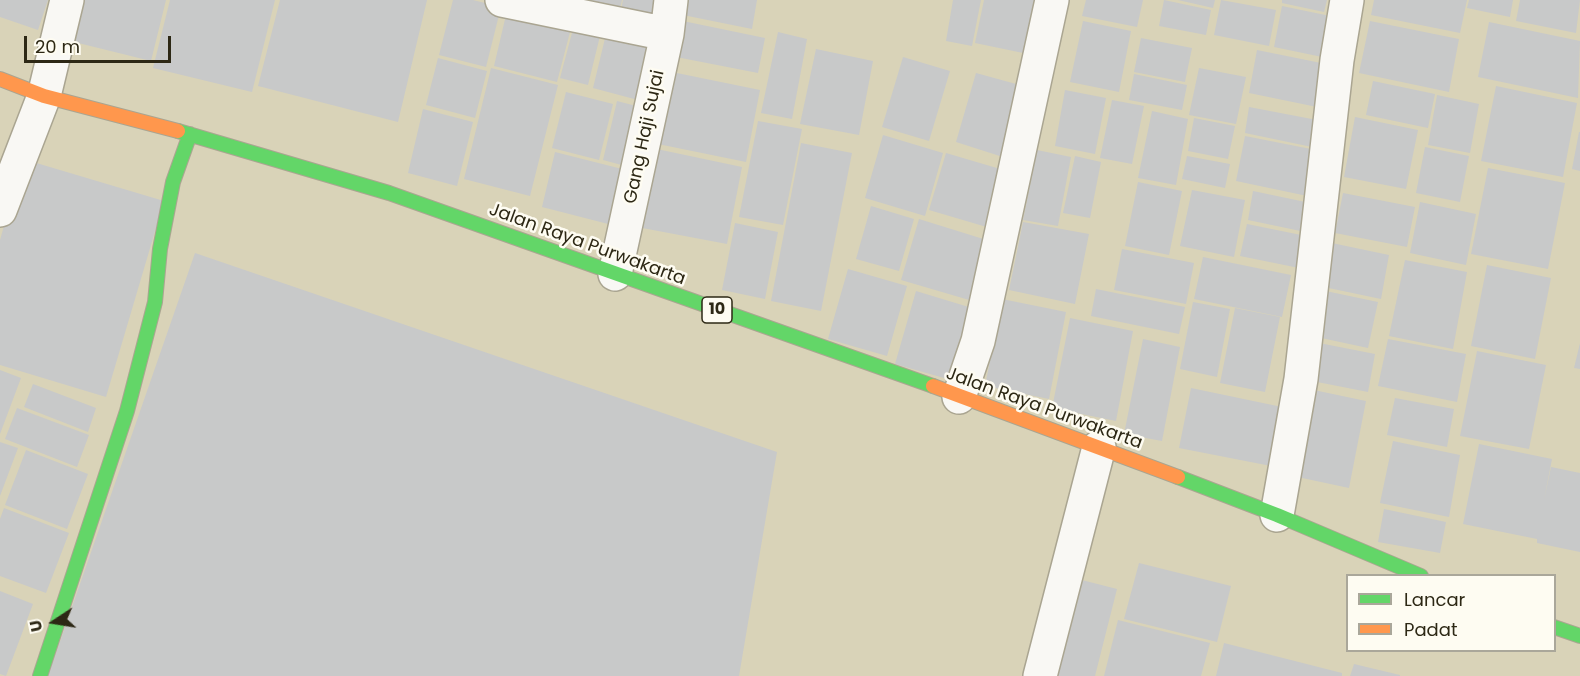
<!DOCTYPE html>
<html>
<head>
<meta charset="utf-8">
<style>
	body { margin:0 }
	#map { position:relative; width:1580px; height:676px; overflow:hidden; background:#d9d3b8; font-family:Poppins,sans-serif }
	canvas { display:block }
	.legend { position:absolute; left:1346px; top:574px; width:210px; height:78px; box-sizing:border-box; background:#fefcf2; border:2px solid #aaa79a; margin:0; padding:8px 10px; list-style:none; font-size:18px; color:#2d2815 }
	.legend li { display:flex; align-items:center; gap:12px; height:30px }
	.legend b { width:30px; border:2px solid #aaa79a }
	.north { position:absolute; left:24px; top:592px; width:60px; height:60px; -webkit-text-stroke:4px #fefcf2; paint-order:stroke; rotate:258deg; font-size:16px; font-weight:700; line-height:24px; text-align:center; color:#2d2815 }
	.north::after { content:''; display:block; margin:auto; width:21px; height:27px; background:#2d2815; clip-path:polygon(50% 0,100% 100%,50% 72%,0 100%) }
	.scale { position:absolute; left:24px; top:36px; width:147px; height:27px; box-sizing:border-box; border:3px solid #2d2815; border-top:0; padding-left:8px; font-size:18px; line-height:21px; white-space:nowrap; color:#2d2815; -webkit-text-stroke:4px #fefcf2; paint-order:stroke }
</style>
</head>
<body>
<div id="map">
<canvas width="1580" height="676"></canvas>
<ul class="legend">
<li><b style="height:8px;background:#63d668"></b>Lancar</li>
<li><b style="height:8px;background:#ff974d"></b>Padat</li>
</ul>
<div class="north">U</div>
<div class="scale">20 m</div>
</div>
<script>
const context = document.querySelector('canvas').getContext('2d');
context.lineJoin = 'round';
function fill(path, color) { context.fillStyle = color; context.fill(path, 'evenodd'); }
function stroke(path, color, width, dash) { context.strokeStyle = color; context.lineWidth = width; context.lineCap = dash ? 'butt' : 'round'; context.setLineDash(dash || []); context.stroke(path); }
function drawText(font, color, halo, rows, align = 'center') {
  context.font = font + ' Poppins,sans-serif'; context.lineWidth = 5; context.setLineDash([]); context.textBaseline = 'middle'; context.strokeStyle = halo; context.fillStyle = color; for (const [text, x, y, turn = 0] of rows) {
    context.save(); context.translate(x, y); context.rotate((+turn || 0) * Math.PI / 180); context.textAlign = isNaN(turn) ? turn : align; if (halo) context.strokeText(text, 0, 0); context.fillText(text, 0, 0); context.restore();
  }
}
const building = new Path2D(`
	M0 0H48L38 30 0 17Z
	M68 0H166L151 61 58 38Z
	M170 0H275L252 92 153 68Z
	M280 0H427L398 122 258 86Z
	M453 0H473L501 7 486 67 439 55Z
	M559 0H622L618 17Z
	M623 0H659L652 27 619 19Z
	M675 0H757L752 29 673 13Z
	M953 0H981L972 46 946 41Z
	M984 0H1036L1028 54 975 43Z
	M1086 0H1143L1137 27 1082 16Z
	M1164 0 1211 10 1206 35 1159 26Z
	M1178 0H1215L1213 8Z
	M1221 0 1276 10 1269 46 1214 35Z
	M1282 0H1327L1324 12 1282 3Z
	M1374 0H1467L1460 33 1371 15Z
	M1469 0H1513L1510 17 1467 8Z
	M1520 0H1580L1576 33 1516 21Z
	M1282 6 1335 17 1327 58 1274 47Z
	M506 15 570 32 557 82 494 66Z
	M678 20 765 38 758 73 671 56Z
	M1083 21 1131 31 1119 92 1070 82Z
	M1370 21 1459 39 1449 92 1359 73Z
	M1489 22 1580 41 1578 98 1478 77Z
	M573 29 600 36 588 85 560 78Z
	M607 30 653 41 638 100 593 88Z
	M778 32 807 39 792 119 761 113Z
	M1141 38 1192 48 1185 82 1134 72Z
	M816 49 873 61 859 135 800 124Z
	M1257 50 1326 64 1317 107 1249 93Z
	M903 57 950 71 929 141 882 127Z
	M438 58 487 71 475 118 426 105Z
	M491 68 558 85 530 196 464 179Z
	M1199 68 1246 77 1236 124 1189 115Z
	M667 71 760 90 746 162 653 143Z
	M976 73 1027 87 1006 158 956 142Z
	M1134 74 1187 85 1182 110 1129 100Z
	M1373 81 1435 94 1428 128 1366 115Z
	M1496 86 1577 103 1563 177 1481 161Z
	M1065 90 1106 98 1095 154 1055 146Z
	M566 92 613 104 599 160 552 148Z
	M1437 95 1479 104 1470 153 1428 145Z
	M1112 100 1144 106 1132 164 1100 158Z
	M617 101 644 108 629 167 603 160Z
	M1249 107 1317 120 1312 147 1245 133Z
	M423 109 473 122 457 186 408 173Z
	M1152 111 1188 119 1176 185 1138 178Z
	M1355 117 1418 130 1406 189 1344 177Z
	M1194 118 1235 126 1228 159 1188 151Z
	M758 121 802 129 783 225 739 217Z
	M1579 132H1580V171L1572 169Z
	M883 135 943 153 925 216 865 198Z
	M1245 136 1321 151 1312 197 1236 181Z
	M801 143 852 153 821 311 771 301Z
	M1425 147 1469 156 1460 202 1416 193Z
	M652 148 742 167 727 244 637 227Z
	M1037 150 1071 157 1058 226 1023 220Z
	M555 152 630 171 616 226 542 207Z
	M946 153 1007 171 990 228 929 210Z
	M1075 156 1101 162 1090 218 1063 213Z
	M1187 156 1230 164 1225 188 1182 179Z
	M23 159 164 201 106 397 0 365V240Z
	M1488 168 1565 183 1548 269 1471 254Z
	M1138 182 1182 191 1169 255 1125 246Z
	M1192 190 1245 200 1234 257 1180 246Z
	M1253 191 1315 204 1310 233 1248 220Z
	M1343 193 1415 207 1407 247 1335 233Z
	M1420 202 1476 214 1466 265 1410 253Z
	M871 206 914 219 899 271 856 259Z
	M919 219 993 242 976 302 901 280Z
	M1023 222 1089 234 1075 304 1009 290Z
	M735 223 778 232 765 299 722 290Z
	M1247 224 1311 237 1304 269 1240 256Z
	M1327 242 1389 255 1381 299 1319 286Z
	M1122 249 1194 263 1186 304 1114 290Z
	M195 253 777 452 739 676H48Z
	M1203 257 1291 275 1282 317 1194 299Z
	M1405 260 1467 272 1453 349 1389 336Z
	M1487 265 1551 278 1535 359 1471 346Z
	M848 269 907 286 887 356 828 339Z
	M1096 289 1185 307 1179 334 1091 316Z
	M1321 290 1378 302 1368 348 1312 336Z
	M916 291 972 308 951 380 895 364Z
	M1002 299 1066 312 1049 399 985 386Z
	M1193 302 1230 309 1217 377 1180 369Z
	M1235 308 1280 317 1265 392 1220 383Z
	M1070 318 1133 331 1116 421 1052 408Z
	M1143 339 1180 347 1162 441 1124 434Z
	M1388 339 1466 354 1457 402 1378 386Z
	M1309 341 1375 354 1368 392 1302 379Z
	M1580 343V369L1574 368Z
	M1477 351 1546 365 1529 449 1460 436Z
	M0 370 21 378 0 434Z
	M33 384 96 408 88 432 24 407Z
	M1191 388 1282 407 1271 466 1179 448Z
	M1309 389 1366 401 1349 488 1293 476Z
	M1395 398 1454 409 1447 447 1387 435Z
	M17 408 89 435 77 467 5 439Z
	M1393 441 1460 455 1449 517 1380 503Z
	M0 442 18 448 0 496Z
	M1479 444 1552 459 1544 500 1551 467 1580 473V552L1537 543V539L1463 524Z
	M26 450 88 474 67 529 5 505Z
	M4 508 69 533 46 593 0 576V519Z
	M1384 509 1446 522 1440 553 1378 542Z
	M1139 563 1231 586 1217 642 1124 619Z
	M1074 578 1117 589 1095 676H1050Z
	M0 591 33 604 6 676 0 674Z
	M1118 620 1210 643 1201 676H1104Z
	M1224 643 1342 673V676H1216Z
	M1354 664 1400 675V676H1350Z`);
const street = new Path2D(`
	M502 0 667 34
	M0 210 44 96 67 0
	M615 274 667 34 671 0
	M959 397 978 341 1052 0
	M1277 515 1301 379 1337 60 1347 0
	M1040 676 1099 447`);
const fast = new Path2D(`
	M178 131 389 193 933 386
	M1178 477 1277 515 1421 576
	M1554 627 1580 636
	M40 676 127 411 155 302 160 249 173 182 190 134`);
const slow = new Path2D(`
	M0 79 44 96 178 131
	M933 386 1178 477`);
const shields = [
	[717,310,30]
];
const shieldNames = [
	["10",717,310]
];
const streetNames = [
	["Gang Haji Sujai",645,137,-78],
	["Jalan Raya Purwakarta",587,245,20],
	["Jalan Raya Purwakarta",1044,409,20]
];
fill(building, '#c8c9c9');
stroke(street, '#aaa591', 36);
stroke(fast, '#aaa591', 16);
stroke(slow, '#aaa591', 16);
stroke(street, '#f9f8f4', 33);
stroke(fast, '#63d668', 14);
stroke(slow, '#ff974d', 14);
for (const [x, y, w] of shields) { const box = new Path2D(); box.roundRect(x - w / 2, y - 13, w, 26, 4.5); context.fillStyle = '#fefcf2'; context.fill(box); stroke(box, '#2d2815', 1.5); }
drawText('bold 16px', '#2d2815', null, shieldNames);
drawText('18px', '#2d2815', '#fefcf2', streetNames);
</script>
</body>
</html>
